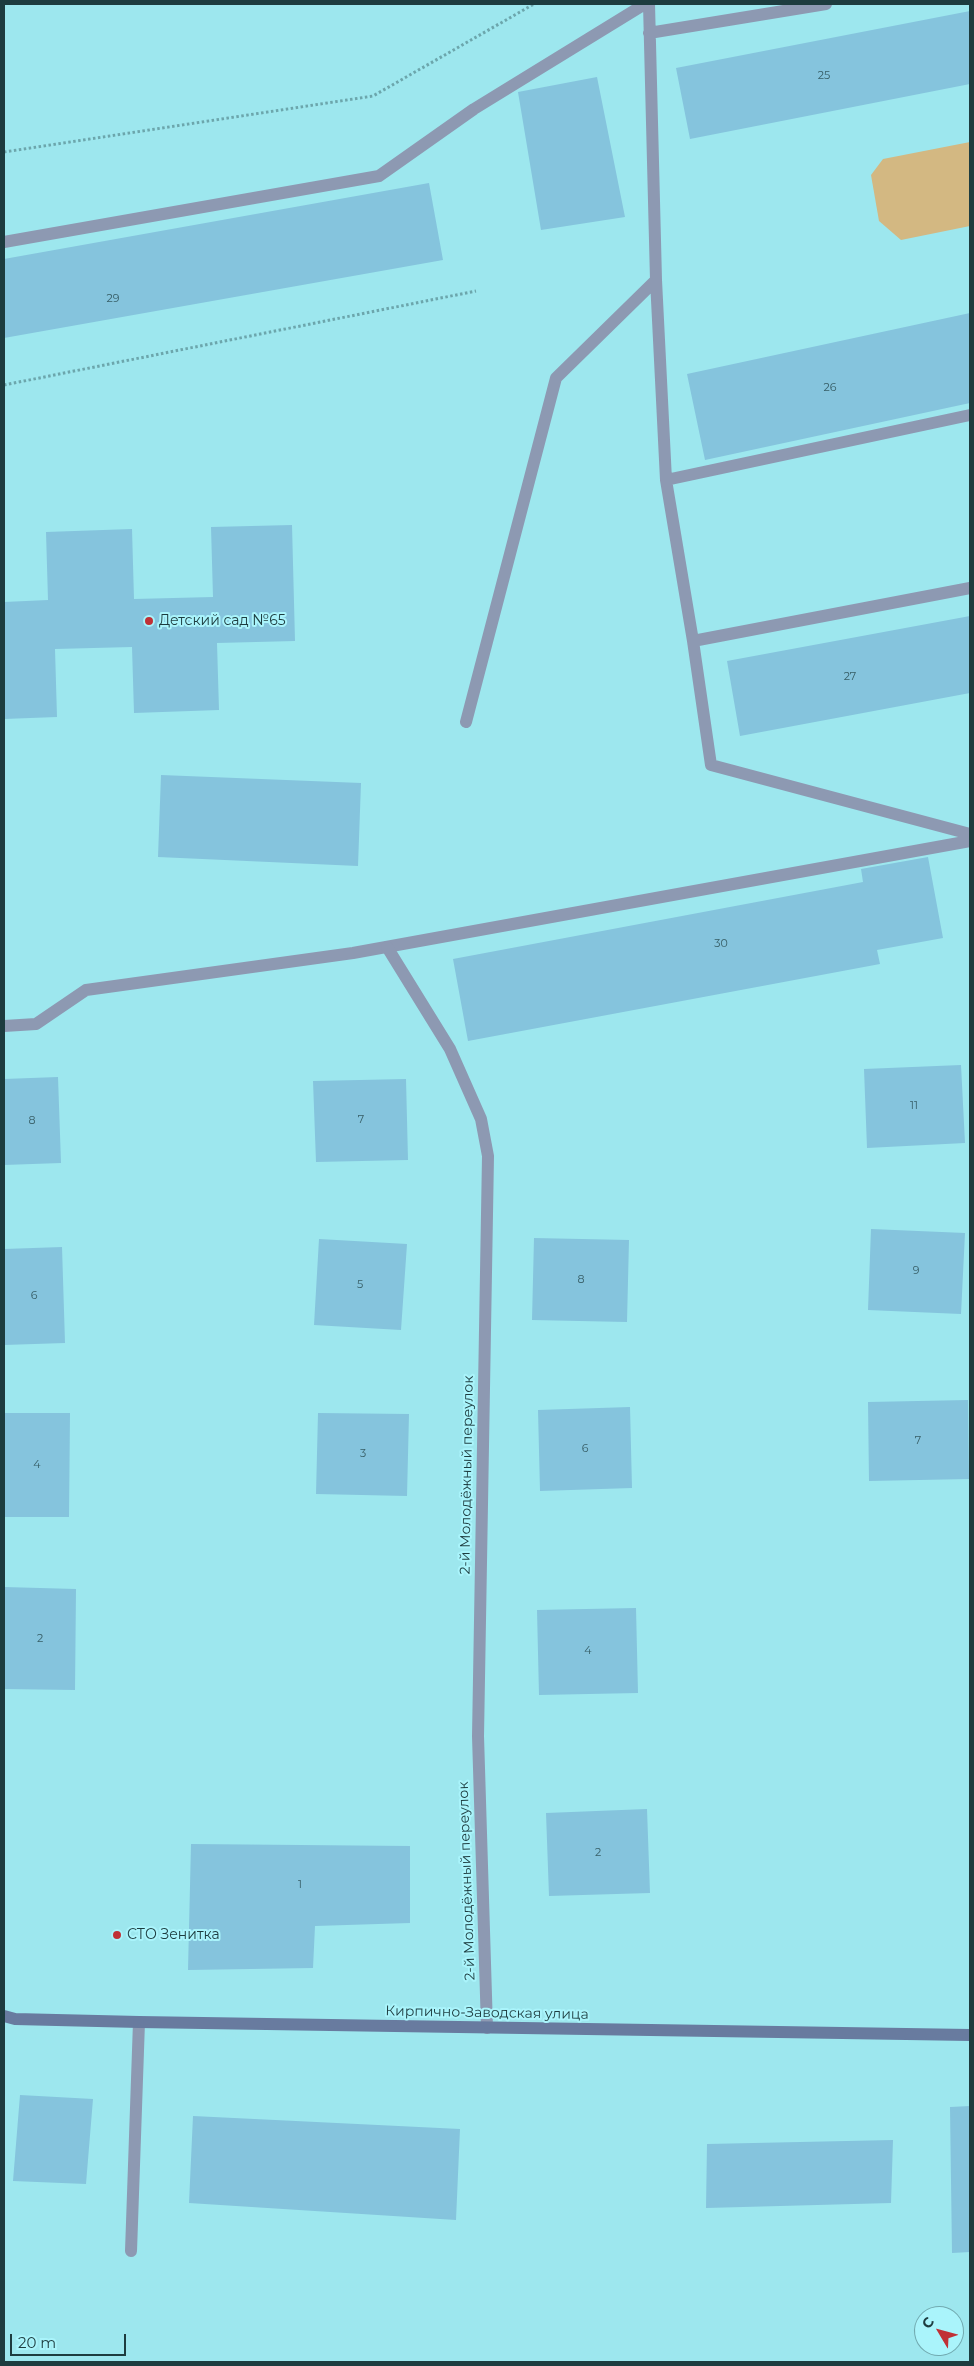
<!DOCTYPE html>
<html>
<head>
<meta charset="utf-8">
<style>
	body { margin:0 }
	#map { position:relative; width:974px; height:2366px; overflow:hidden; background:#9de7ee; font-family:Montserrat,sans-serif }
	canvas { display:block }
	.frame { position:absolute; inset:0; border:5px solid #1d3c3f; pointer-events:none }
	.north { position:absolute; left:914px; top:2306px; width:50px; height:50px; box-sizing:border-box; background:#aaf4fb; border:1px solid #72aab0; border-radius:50%; rotate:307deg; font-size:14px; font-weight:700; line-height:20px; text-align:center; color:#1d3c3f }
	.north::after { content:''; display:block; margin:auto; width:18px; height:22px; background:#c03136; clip-path:polygon(50% 0,100% 100%,50% 72%,0 100%) }
	.scale { position:absolute; left:10px; top:2334px; width:116px; height:22px; box-sizing:border-box; border:2px solid #1d3c3f; border-top:0; padding-left:6px; font-size:15px; line-height:18px; white-space:nowrap; color:#1d3c3f; -webkit-text-stroke:4px #aaf4fb; paint-order:stroke }
</style>
</head>
<body>
<div id="map">
<canvas width="974" height="2366"></canvas>
<div class="frame"></div>
<div class="north">С</div>
<div class="scale">20 m</div>
</div>
<script>
const context = document.querySelector('canvas').getContext('2d');
context.lineJoin = 'round';
function fill(path, color) { context.fillStyle = color; context.fill(path, 'evenodd'); }
function stroke(path, color, width, dash) { context.strokeStyle = color; context.lineWidth = width; context.lineCap = dash ? 'butt' : 'round'; context.setLineDash(dash || []); context.stroke(path); }
function drawText(font, color, halo, rows, align = 'center') {
  context.font = font + ' Montserrat,sans-serif'; context.lineWidth = 4; context.setLineDash([]); context.textBaseline = 'middle'; context.strokeStyle = halo; context.fillStyle = color; for (const [text, x, y, turn = 0] of rows) {
    context.save(); context.translate(x, y); context.rotate((+turn || 0) * Math.PI / 180); context.textAlign = isNaN(turn) ? turn : align; if (halo) context.strokeText(text, 0, 0); context.fillText(text, 0, 0); context.restore();
  }
}
const green = new Path2D(`
	M970 142V226L901 240 879 221 871 175 883 159Z`);
const building = new Path2D(`
	M970 11V84L690 139 676 68Z
	M597 77 625 217 541 230 518 92Z
	M429 183 443 260 4 338V259Z
	M970 313V403L705 460 687 374Z
	M292 525 295 641 217 643 219 710 134 713 132 647 55 649 57 717 4 719V602L48 600 46 532 132 529 134 599 213 597 211 527Z
	M970 616V693L740 736 727 661Z
	M161 775 361 783 358 866 158 857Z
	M928 857 943 938 877 950 880 964 468 1041 453 959 863 882 861 869Z
	M961 1065 965 1143 867 1148 864 1069Z
	M58 1077 61 1163 4 1165V1079Z
	M406 1079 408 1160 316 1162 313 1081Z
	M871 1229 965 1233 961 1314 868 1310Z
	M534 1238 629 1240 627 1322 532 1320Z
	M319 1239 407 1244 401 1330 314 1325Z
	M62 1247 65 1343 4 1345V1249Z
	M968 1400 969 1479 869 1481 868 1402Z
	M630 1407 632 1488 540 1491 538 1410Z
	M4 1413H70L69 1517H4Z
	M318 1413 409 1414 407 1496 316 1494Z
	M4 1587 76 1589 75 1690 4 1689Z
	M636 1608 638 1693 539 1695 537 1610Z
	M647 1809 650 1893 549 1896 546 1813Z
	M191 1844 410 1846V1923L315 1926 313 1968 188 1970Z
	M20 2095 93 2099 86 2184 13 2181Z
	M970 2106V2252L952 2253 950 2107Z
	M193 2116 460 2129 456 2220 189 2203Z
	M893 2140 891 2203 706 2208 707 2144Z`);
const path = new Path2D(`
	M4 152 373 96 534 4
	M4 385 476 291`);
const lane = new Path2D(`
	M649 33 826 4
	M4 242 379 176 474 109 645 4
	M656 280 666 480 970 415
	M666 480 693 641 711 765 970 834
	M693 641 970 588
	M466 722 556 378 656 280 649 4
	M4 1026 36 1024 86 990 353 953 970 841
	M131 2251 139 2022`);
const street = new Path2D(`
	M387 947 450 1049 481 1119 488 1156 478 1736 487 2028`);
const secondary = new Path2D(`
	M4 2016 15 2019 139 2022 970 2035`);
const markers = [
	[149,621,5,"#c03136"],
	[117,1935,5,"#c03136"]
];
const numberNames = [
	["25",824,76],
	["29",113,299],
	["26",830,388],
	["27",850,677],
	["30",721,944],
	["11",914,1106],
	["7",361,1120],
	["8",32,1121],
	["9",916,1271],
	["8",581,1280],
	["5",360,1285],
	["6",34,1296],
	["7",918,1441],
	["6",585,1449],
	["3",363,1454],
	["4",37,1465],
	["2",40,1639],
	["4",588,1651],
	["2",598,1853],
	["1",300,1885]
];
const poiNames = [
	["Детский сад №65",159,621],
	["СТО Зенитка",127,1935]
];
const streetNames = [
	["2-й Молодёжный переулок",467,1475,-89],
	["2-й Молодёжный переулок",467,1881,-92],
	["Кирпично-Заводская улица",487,2013,1]
];
fill(green, '#d3b882');
fill(building, '#85c4dd');
stroke(path, '#6ca6ac', 3, [2.5, 2.5]);
stroke(lane, '#8d99b2', 12);
stroke(street, '#8d99b2', 12);
stroke(secondary, '#687b9f', 12);
for (const [x, y, r, color] of markers) { const dot = new Path2D(); dot.arc(x, y, r, 0, 2 * Math.PI); context.fillStyle = color; context.fill(dot); stroke(dot, '#aaf4fb', 2); }
drawText('11px', '#375e66', null, numberNames);
drawText('14px', '#1d3c3f', '#aaf4fb', poiNames, 'left');
drawText('14px', '#1d3c3f', '#aaf4fb', streetNames);
</script>
</body>
</html>
